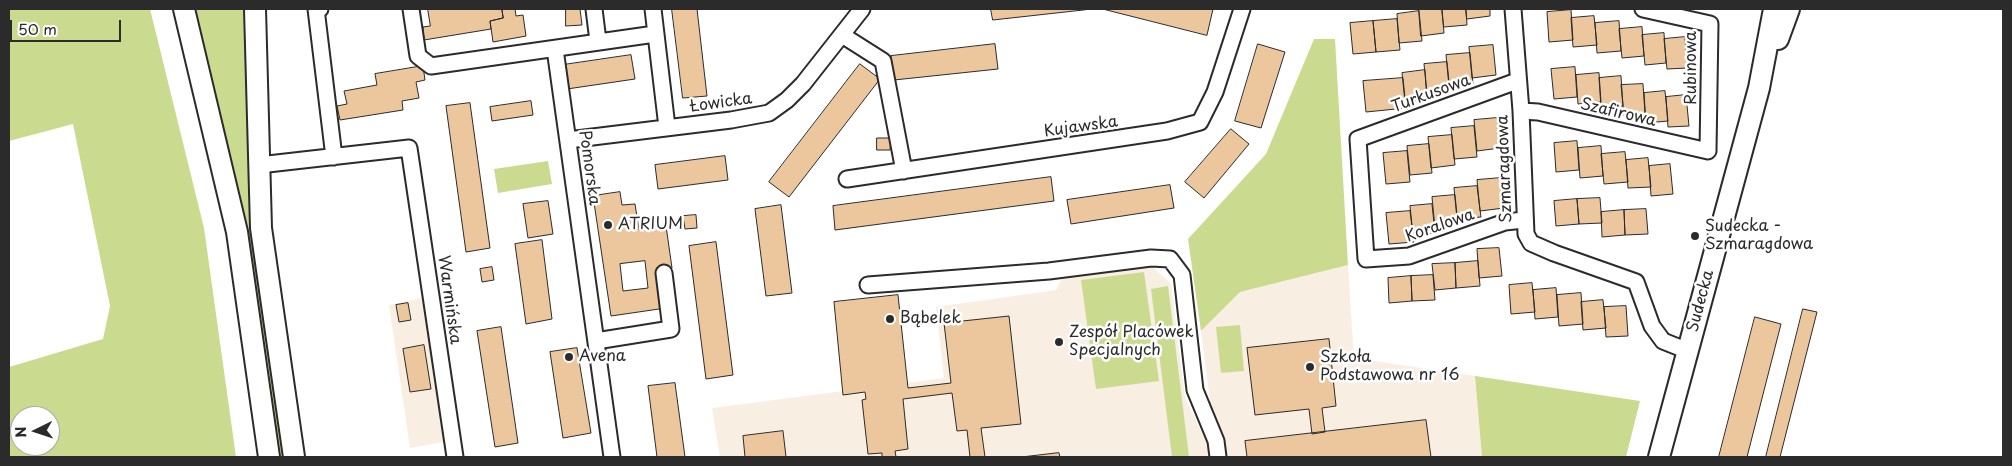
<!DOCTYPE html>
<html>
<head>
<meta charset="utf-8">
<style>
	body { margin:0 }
	#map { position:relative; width:2012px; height:466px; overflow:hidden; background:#fff; font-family:"Playpen Sans",sans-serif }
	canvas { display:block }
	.frame { position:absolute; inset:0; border:10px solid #2b2b2b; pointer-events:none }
	.north { position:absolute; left:10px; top:406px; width:50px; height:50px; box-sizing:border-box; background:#fff; border:1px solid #aaa; border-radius:50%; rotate:266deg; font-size:14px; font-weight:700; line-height:20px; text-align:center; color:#2b2b2b }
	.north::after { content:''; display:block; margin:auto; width:18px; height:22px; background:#2b2b2b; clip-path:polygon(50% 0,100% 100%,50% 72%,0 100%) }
	.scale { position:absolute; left:10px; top:20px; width:111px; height:22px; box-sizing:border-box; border:2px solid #2b2b2b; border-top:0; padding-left:6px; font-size:15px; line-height:18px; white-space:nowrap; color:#2b2b2b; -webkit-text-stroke:4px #fff; paint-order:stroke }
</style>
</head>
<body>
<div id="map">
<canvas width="2012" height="466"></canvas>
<div class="frame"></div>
<div class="north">N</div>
<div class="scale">50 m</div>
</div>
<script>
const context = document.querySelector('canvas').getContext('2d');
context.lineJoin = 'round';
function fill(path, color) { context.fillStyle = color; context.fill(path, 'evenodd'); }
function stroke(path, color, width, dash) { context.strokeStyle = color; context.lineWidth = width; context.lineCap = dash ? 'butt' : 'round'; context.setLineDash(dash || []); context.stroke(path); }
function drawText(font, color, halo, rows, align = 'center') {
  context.font = font + ' "Playpen Sans",sans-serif'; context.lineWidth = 5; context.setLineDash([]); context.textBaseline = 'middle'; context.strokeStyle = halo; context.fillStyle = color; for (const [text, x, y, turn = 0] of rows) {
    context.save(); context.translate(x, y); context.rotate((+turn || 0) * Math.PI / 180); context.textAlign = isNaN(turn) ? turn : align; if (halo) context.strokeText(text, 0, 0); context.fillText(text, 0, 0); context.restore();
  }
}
const built = new Path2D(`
	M1348 265 1354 358 1475 376 1482 457H1217L1201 331 1240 292Z
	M1153 267 1171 284 1185 398 1210 449V457H720L712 408 944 378 936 307 1056 290 1063 277Z
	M426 297 449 441 410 448 389 305Z`);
const green = new Path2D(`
	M9 9H150L204 228 236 457H9V367L103 339 110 306 73 124 9 141ZM20 416H50V446H20Z
	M191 9H245L253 230 286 457H276Z
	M1314 39H1335L1348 265 1240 292 1201 331 1188 239 1266 154Z
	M548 161 552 184 498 193 494 169Z
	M1144 272 1159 381 1096 389 1081 280Z
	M1168 286 1189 457H1172L1151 289Z
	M1240 325 1244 371 1221 373 1216 327Z
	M1475 376 1640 401 1626 457H1482Z`);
const building = new Path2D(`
	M428 9H502L503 18 490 21 491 29 424 40 423 27 430 26Z
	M502 9H515L516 16 523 15 526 36 493 42 490 21 503 18Z
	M566 9H580L582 25 566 26Z
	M672 9H697L707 96 683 98Z
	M991 9H1092L993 20Z
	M1103 9H1213L1207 35Z
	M1419 9H1442L1444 33 1421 36Z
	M1442 9H1466L1467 25 1444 27Z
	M1466 9H1490V16L1467 19Z
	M1571 10 1573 40 1549 42 1547 12Z
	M1419 11 1422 41 1399 43 1397 14Z
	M1594 16 1597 45 1573 47 1571 18Z
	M1397 19 1400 50 1376 52 1373 21Z
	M1373 21 1376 52 1353 54 1350 23Z
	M1619 21 1621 51 1597 53 1595 23Z
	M1642 27 1644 56 1622 58 1619 29Z
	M1664 33 1666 63 1645 65 1642 35Z
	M1685 37 1687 68 1667 69 1664 39Z
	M995 44 998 69 894 80 891 56Z
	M1258 44 1285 52 1261 128 1235 121Z
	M1493 45 1496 75 1472 78 1469 47Z
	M1470 53 1473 84 1449 86 1446 55Z
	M631 55 635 79 567 89 563 65Z
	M1447 62 1450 92 1427 94 1424 64Z
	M860 64 880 79 789 197 769 182Z
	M423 66 425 80 416 82 419 98 402 101 403 110 340 120 337 106 347 104 344 91 377 85 375 74Z
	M1575 67 1577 97 1554 99 1551 69Z
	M1425 70 1427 100 1405 102 1402 73Z
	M1599 73 1601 102 1578 104 1576 75Z
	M1621 76 1623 106 1601 108 1599 78Z
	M1403 78 1406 108 1366 112 1363 81Z
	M1643 84 1645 114 1624 116 1621 85Z
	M1665 91 1668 121 1646 123 1644 93Z
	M1686 95 1689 126 1668 127 1666 97Z
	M531 101 533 115 492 121 490 107Z
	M470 103 490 248 466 252 446 106Z
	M1497 118 1500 148 1477 151 1474 120Z
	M1474 126 1477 157 1454 159 1451 128Z
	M1231 129 1249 144 1204 198 1185 182Z
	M1452 135 1455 165 1431 168 1428 137Z
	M877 138H891L890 150H877Z
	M1577 141 1579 170 1556 172 1554 143Z
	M1429 144 1432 173 1410 175 1407 146Z
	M1601 146 1603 176 1580 178 1578 148Z
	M1407 151 1410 182 1386 184 1383 153Z
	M1625 152 1628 182 1604 184 1601 154Z
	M725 156 728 180 658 189 655 165Z
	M1648 158 1651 187 1628 188 1626 160Z
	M1670 164 1673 194 1651 196 1649 166Z
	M1051 177 1054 201 835 230 833 206Z
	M1501 178 1504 208 1480 211 1477 180Z
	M1170 185 1174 208 1071 224 1067 200Z
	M1477 186 1481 217 1457 219 1454 188Z
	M620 192 622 205 635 204 639 230 666 226 672 268 660 269 666 308 611 316 593 196ZM645 261 648 288 623 291 620 264Z
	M1455 195 1458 225 1435 228 1432 197Z
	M1600 198 1602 223 1579 224 1577 199Z
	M1577 199 1579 224 1556 226 1554 201Z
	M548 201 553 234 528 238 523 204Z
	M1432 204 1435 233 1413 235 1410 206Z
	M781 205 792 293 766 296 755 209Z
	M1646 209 1648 234 1625 235 1624 210Z
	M1624 210 1625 235 1602 237 1601 212Z
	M1410 211 1414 242 1389 244 1386 213Z
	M696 215 697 228 685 229 683 216Z
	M542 240 552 319 526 324 515 244Z
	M716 242 733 375 706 379 689 246Z
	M1499 248 1502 276 1479 278 1477 249Z
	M1478 261 1480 286 1456 288 1455 263Z
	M1455 263 1456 288 1435 290 1432 264Z
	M492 267 494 280 482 282 480 269Z
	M1433 275 1435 300 1412 301 1411 276Z
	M1411 276 1412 301 1389 303 1388 278Z
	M1532 283 1535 312 1511 314 1509 285Z
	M1556 288 1558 317 1535 319 1533 290Z
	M1581 293 1583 324 1559 326 1557 295Z
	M898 295 908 388 951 383 944 323 1009 316 1021 424 981 428 985 457H970L967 430 957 431 952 393 903 399 908 449 895 451 896 457H882V453L868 454 862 400 866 399 865 392 843 395 834 302Z
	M1603 300 1606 328 1583 330 1581 302Z
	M408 303 411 320 399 322 396 305Z
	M1626 306 1628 336 1606 337 1604 307Z
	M1803 309 1817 312 1780 457H1766Z
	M1755 317 1781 324 1747 457H1719Z
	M501 327 518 443 495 447 477 331Z
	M1329 339 1336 406 1322 408 1325 432 1312 434 1309 409 1255 415 1247 348Z
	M424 345 431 389 410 392 403 349Z
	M577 348 591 433 563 438 550 352Z
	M675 383 685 457H657L648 386Z
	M1426 420 1431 457H1247L1245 441Z
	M783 431 786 457H745L743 436Z
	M1059 453 1060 457H1022Z`);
const minor = new Path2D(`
	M320 9H316L334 157
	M411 9 418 56 431 66 655 34
	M594 9 598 41
	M653 9 667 127
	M1513 9 1521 111 1526 234 1531 243 1554 253 1636 282 1652 326 1663 341 1688 351
	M842 35 883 61 904 171
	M555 49 612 457
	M1517 81 1358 139 1366 259 1409 256 1505 222 1524 220
	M1521 111 1538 112 1708 151 1710 24 1643 9
	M568 140 731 120 769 113 787 100 803 84 862 9
	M259 165 409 148 455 457
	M847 179 1167 131 1200 122 1215 92 1242 9
	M868 285 1049 271 1151 258 1170 259 1182 275 1195 390 1216 441 1218 457
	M596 341 671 329 664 273`);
const tertiary = new Path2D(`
	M184 9 237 232 269 457
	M255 9 261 228 294 457
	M1778 39 1789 9
	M1659 457 1759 88 1774 9`);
const markers = [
	[608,225,5,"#2b2b2b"],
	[1695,236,5,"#2b2b2b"],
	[890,319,5,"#2b2b2b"],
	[1059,342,5,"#2b2b2b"],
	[569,357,5,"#2b2b2b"],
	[1310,367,5,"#2b2b2b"]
];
const streetNames = [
	["Rubinowa",1692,68,-90],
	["Turkusowa",1431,94,-20],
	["Łowicka",721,103,-8],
	["Szafirowa",1618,113,13],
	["Kujawska",1081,127,-8],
	["Pomorska",589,168,82],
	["Szmaragdowa",1505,169,-92],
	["Koralowa",1440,226,-19],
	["Warmińska",449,300,82],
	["Sudecka",1701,301,-75]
];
const poiNames = [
	["ATRIUM",618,225],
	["Sudecka -",1705,227],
	["Szmaragdowa",1705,245],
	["Bąbelek",900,319],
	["Zespół Placówek",1069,333],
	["Specjalnych",1069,351],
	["Avena",579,357],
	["Szkoła",1320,358],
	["Podstawowa nr 16",1320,376]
];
fill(built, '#f9eee2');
fill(green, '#cadb90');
fill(building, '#ecc79d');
stroke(building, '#2b2b2b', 1);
stroke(minor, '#2b2b2b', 19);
stroke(tertiary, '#2b2b2b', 24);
stroke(minor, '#fff', 15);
stroke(tertiary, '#fff', 20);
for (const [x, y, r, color] of markers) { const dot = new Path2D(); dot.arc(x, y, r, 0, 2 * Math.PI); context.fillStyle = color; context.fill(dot); stroke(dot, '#fff', 2); }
drawText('16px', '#2b2b2b', '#fff', streetNames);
drawText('16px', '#2b2b2b', '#fff', poiNames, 'left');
</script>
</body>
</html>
